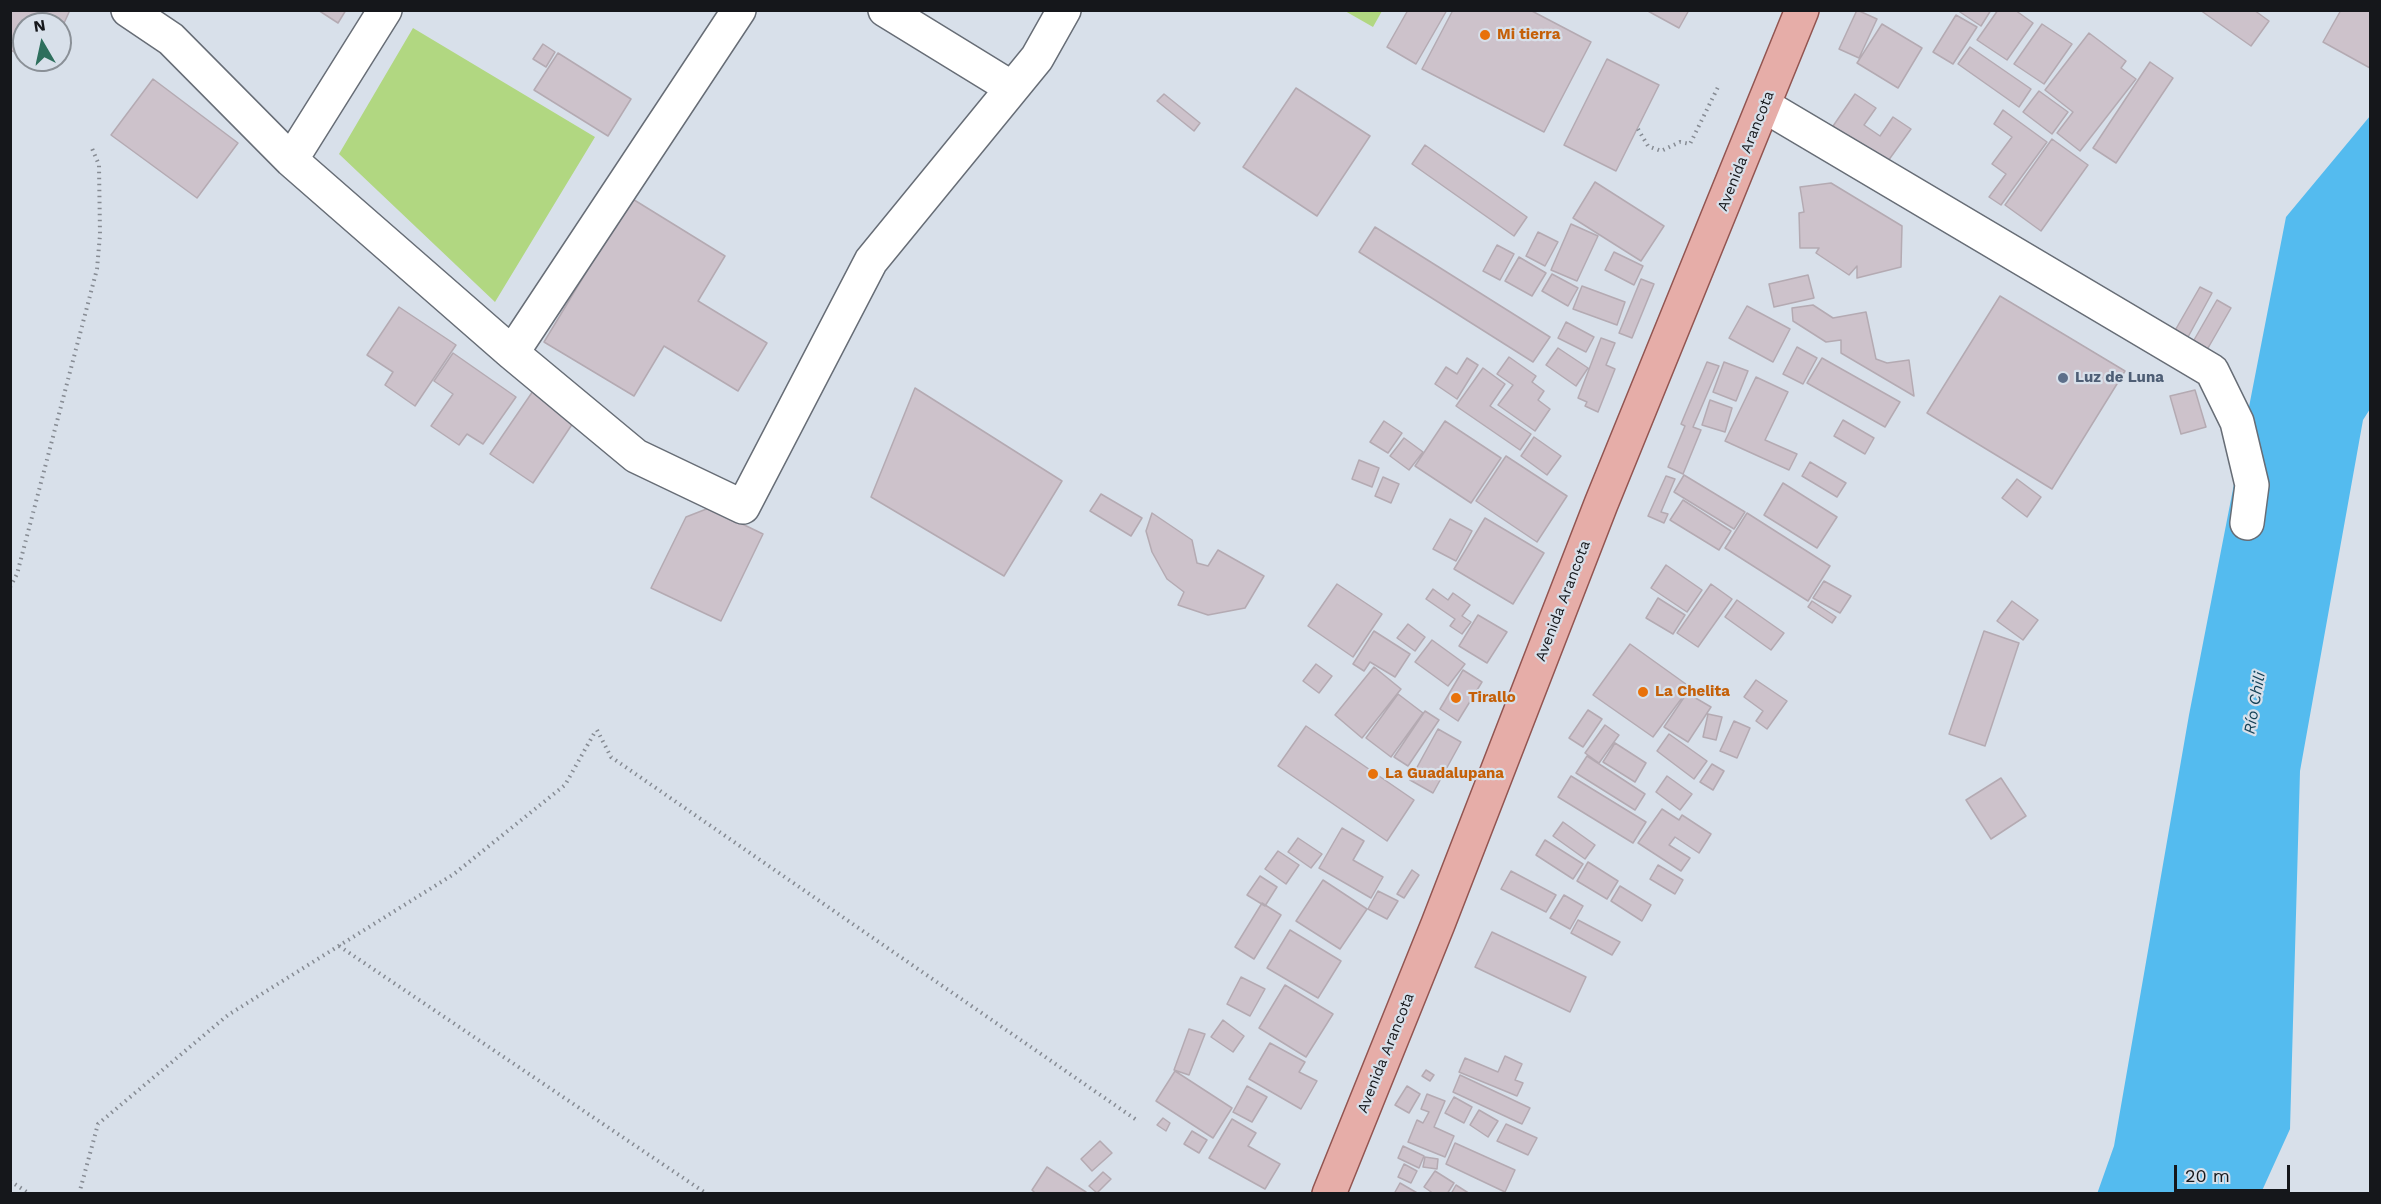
<!DOCTYPE html>
<html>
<head>
<meta charset="utf-8">
<style>
	body { margin:0 }
	#map { position:relative; width:2381px; height:1204px; overflow:hidden; background:#d8e0ea; font-family:"Work Sans",sans-serif }
	canvas { display:block }
	.frame { position:absolute; inset:0; border:12px solid #15171b; pointer-events:none }
	.north { position:absolute; left:12px; top:12px; width:60px; height:60px; box-sizing:border-box; background:#d8e0ea; border:2px solid #8a9097; border-radius:50%; rotate:351deg; font-size:16px; font-weight:700; line-height:24px; text-align:center; color:#15171b }
	.north::after { content:''; display:block; margin:auto; width:21px; height:27px; background:#2e6f5d; clip-path:polygon(50% 0,100% 100%,50% 72%,0 100%) }
	.scale { position:absolute; left:2174px; top:1165px; width:116px; height:27px; box-sizing:border-box; border:3px solid #15171b; border-top:0; padding-left:8px; font-size:18px; line-height:21px; white-space:nowrap; color:#15171b; -webkit-text-stroke:4px #d8e0ea; paint-order:stroke }
</style>
</head>
<body>
<div id="map">
<canvas width="2381" height="1204"></canvas>
<div class="frame"></div>
<div class="north">N</div>
<div class="scale">20 m</div>
</div>
<script>
const context = document.querySelector('canvas').getContext('2d');
context.lineJoin = 'round';
function fill(path, color) { context.fillStyle = color; context.fill(path, 'evenodd'); }
function stroke(path, color, width, dash) { context.strokeStyle = color; context.lineWidth = width; context.lineCap = dash ? 'butt' : 'round'; context.setLineDash(dash || []); context.stroke(path); }
function drawText(font, color, halo, rows, align = 'center') {
  context.font = font + ' "Work Sans",sans-serif'; context.lineWidth = 4.5; context.setLineDash([]); context.textBaseline = 'middle'; context.strokeStyle = halo; context.fillStyle = color; for (const [text, x, y, turn = 0] of rows) {
    context.save(); context.translate(x, y); context.rotate((+turn || 0) * Math.PI / 180); context.textAlign = isNaN(turn) ? turn : align; if (halo) context.strokeText(text, 0, 0); context.fillText(text, 0, 0); context.restore();
  }
}
const green = new Path2D(`
	M1345 11H1382L1373 27Z
	M413 28 595 137 495 302 339 154Z`);
const water = new Path2D(`
	M2370 116V409L2363 420 2300 771 2290 1129 2261 1193 2097 1194 2114 1146 2189 715 2286 217Z`);
const building = new Path2D(`
	M10 10H70L60 32V24H24V56L10 50Z
	M318 10H346L338 23Z
	M1408 10H1447L1416 64 1387 47Z
	M1453 10H1530L1591 42 1544 132 1422 69Z
	M1646 10H1689L1679 28Z
	M1857 10 1877 19 1859 58 1839 49Z
	M1957 10H1991L1981 26Z
	M1998 10H2015L2033 23 2007 60 1977 40Z
	M2200 10H2254L2269 21 2251 46Z
	M2341 10H2370V68L2323 42Z
	M1956 15 1977 27 1953 64 1933 52Z
	M1882 24 1922 48 1898 88 1857 63Z
	M2042 24 2072 44 2044 84 2014 64Z
	M2089 33 2126 61 2121 68 2136 79 2080 151 2057 133 2073 112 2045 90Z
	M543 44 555 52 546 67 533 59Z
	M1970 47 2031 89 2019 107 1958 64Z
	M558 53 631 99 608 136 534 90Z
	M1607 59 1659 85 1616 171 1564 145Z
	M2150 62 2173 78 2116 163 2093 148Z
	M153 79 238 143 197 198 111 135Z
	M1296 88 1370 136 1317 216 1243 167Z
	M2039 91 2068 112 2052 134 2023 112Z
	M1164 94 1200 123 1194 131 1157 101Z
	M1855 94 1876 108 1864 125 1880 136 1893 117 1911 129 1883 168 1829 132Z
	M2003 110 2047 142 2001 205 1989 197 2006 174 1992 164 2012 137 1994 124Z
	M2052 139 2088 165 2041 231 2005 205Z
	M1425 145 1527 217 1514 236 1412 164Z
	M1595 182 1664 226 1641 261 1573 218Z
	M1831 183 1902 226 1901 267 1857 278V266L1849 275 1816 253 1819 248H1800L1799 213 1804 212 1800 187Z
	M631 198 725 256 698 301 767 343 738 391 664 346 634 396 544 342Z
	M1571 224 1598 236 1577 281 1551 270Z
	M1375 227 1550 337 1533 362 1359 252Z
	M1538 232 1558 242 1545 266 1526 256Z
	M1497 245 1514 254 1500 280 1483 271Z
	M1614 252 1643 266 1634 285 1605 270Z
	M1519 257 1546 273 1532 296 1505 281Z
	M1552 274 1578 288 1568 306 1542 291Z
	M1808 275 1814 298 1774 307 1769 284Z
	M1641 279 1654 284 1632 338 1619 333Z
	M1582 286 1625 302 1617 325 1573 309Z
	M2200 287 2212 293 2182 348 2169 341Z
	M2000 296 2125 371 2052 489 1927 413Z
	M2217 300 2231 308 2204 355 2190 347Z
	M1813 305 1833 318 1866 312 1876 359 1887 363 1909 360 1914 396 1841 353V340L1826 342 1793 321 1792 308Z
	M1747 306 1790 329 1773 362 1729 338Z
	M399 307 456 345 415 406 385 385 393 372 367 355Z
	M1566 322 1594 337 1586 352 1558 338Z
	M1601 338 1615 343 1606 365 1615 369 1598 412 1585 406 1587 402 1578 398Z
	M1797 347 1817 358 1803 384 1783 374Z
	M1558 348 1588 368 1576 386 1546 365Z
	M453 353 516 397 483 444 467 434 459 445 431 426 453 394 434 381Z
	M1509 357 1536 376 1532 382 1544 391 1538 400 1550 409 1535 431 1498 405 1513 385 1497 374Z
	M1467 358 1478 365 1457 399 1435 384 1446 367 1457 374Z
	M1822 358 1900 402 1885 427 1807 383Z
	M1707 362 1719 366 1693 427 1701 430 1683 474 1668 467 1685 426 1681 424Z
	M1724 362 1748 371 1736 401 1713 392Z
	M1483 368 1505 384 1490 406 1531 434 1520 450 1456 406Z
	M1756 377 1788 392 1765 440 1797 454 1789 470 1725 441Z
	M915 388 1062 481 1004 576 871 497Z
	M2195 390 2206 427 2181 434 2170 396Z
	M533 391 575 420 533 483 490 454Z
	M1710 400 1732 408 1725 432 1702 425Z
	M1843 420 1874 438 1865 454 1834 436Z
	M1384 421 1402 433 1388 453 1370 442Z
	M1445 421 1501 458 1471 503 1415 466Z
	M1534 437 1561 456 1547 475 1521 456Z
	M1404 438 1423 452 1409 470 1390 456Z
	M1506 456 1567 496 1537 542 1476 501Z
	M1359 460 1379 468 1372 487 1352 479Z
	M1810 462 1846 483 1837 497 1802 476Z
	M1684 475 1745 512 1734 529 1674 492Z
	M1666 476 1675 479 1661 512 1668 514 1664 523 1648 516Z
	M1383 477 1399 484 1391 503 1375 496Z
	M2017 479 2041 497 2027 517 2002 498Z
	M1783 483 1837 517 1817 548 1764 515Z
	M1101 494 1142 518 1131 536 1090 511Z
	M1683 500 1731 531 1719 550 1670 520Z
	M709 508 763 534 721 621 651 588 686 517Z
	M1152 513 1192 540 1197 563 1208 566 1218 550 1264 576 1245 608 1208 615 1178 605 1184 592 1167 579 1152 552 1146 531Z
	M1747 513 1830 566 1808 601 1725 548Z
	M1485 518 1544 553 1513 604 1454 569Z
	M1450 519 1472 531 1456 561 1433 549Z
	M1666 565 1702 590 1687 612 1651 588Z
	M1824 581 1851 596 1840 613 1813 598Z
	M1337 584 1382 614 1353 657 1308 626Z
	M1711 584 1732 599 1698 647 1677 633Z
	M1433 589 1448 600 1453 593 1470 605 1462 616 1471 622 1462 634 1450 626 1455 619 1426 599Z
	M1658 598 1685 615 1673 634 1646 618Z
	M1737 600 1784 633 1771 650 1725 617Z
	M1812 601 1836 617 1832 623 1808 607Z
	M2012 601 2038 620 2023 640 1997 621Z
	M1478 615 1507 632 1487 663 1459 646Z
	M1408 624 1425 637 1415 651 1397 638Z
	M1374 631 1410 654 1395 677 1370 662 1364 671 1353 664Z
	M1984 631 2019 643 1985 746 1949 734Z
	M1432 640 1465 664 1448 686 1415 662Z
	M1630 644 1690 687 1653 737 1593 695Z
	M1316 664 1332 676 1319 693 1303 681Z
	M1374 667 1401 689 1362 738 1335 715Z
	M1463 670 1482 682 1458 721 1440 709Z
	M1756 680 1787 701 1767 729 1756 721 1763 711 1744 697Z
	M1687 693 1711 707 1688 742 1664 727Z
	M1398 694 1423 713 1391 757 1366 738Z
	M1588 710 1602 719 1583 747 1569 738Z
	M1425 711 1439 720 1408 766 1394 757Z
	M1708 714 1722 717 1716 740 1703 737Z
	M1734 721 1750 728 1737 758 1720 751Z
	M1605 725 1619 735 1599 763 1585 753Z
	M1306 726 1414 800 1387 841 1278 766Z
	M1438 729 1461 742 1433 793 1410 780Z
	M1669 734 1707 761 1694 779 1657 751Z
	M1615 743 1646 763 1635 782 1603 762Z
	M1587 756 1645 794 1635 810 1576 773Z
	M1712 764 1724 771 1713 790 1700 782Z
	M1571 776 1646 822 1633 843 1558 797Z
	M1667 776 1692 794 1680 810 1656 792Z
	M2001 778 2026 816 1991 839 1966 800Z
	M1662 809 1679 820 1682 815 1711 834 1699 853 1675 837 1669 845 1690 858 1681 871 1638 843Z
	M1563 822 1595 845 1585 859 1553 836Z
	M1342 828 1364 841 1353 860 1383 877 1371 898 1319 868Z
	M1298 838 1322 854 1311 868 1288 852Z
	M1545 840 1583 864 1573 879 1536 855Z
	M1278 851 1299 865 1286 884 1265 869Z
	M1588 862 1618 881 1607 899 1577 881Z
	M1658 865 1683 880 1675 894 1650 879Z
	M1412 870 1419 875 1404 898 1397 894Z
	M1511 871 1556 895 1546 912 1501 889Z
	M1260 876 1277 887 1265 906 1247 895Z
	M1323 880 1367 909 1340 949 1296 921Z
	M1620 886 1651 905 1642 921 1611 901Z
	M1378 891 1398 901 1387 919 1368 909Z
	M1564 895 1583 906 1570 929 1550 918Z
	M1262 903 1281 915 1254 959 1235 947Z
	M1578 920 1620 942 1612 955 1571 933Z
	M1290 930 1341 961 1318 998 1267 968Z
	M1492 932 1586 977 1570 1012 1475 967Z
	M1241 977 1265 989 1250 1016 1227 1004Z
	M1285 985 1333 1014 1306 1057 1259 1028Z
	M1223 1020 1244 1036 1233 1052 1211 1037Z
	M1189 1029 1205 1034 1189 1075 1174 1070Z
	M1270 1043 1305 1062 1299 1072 1317 1081 1301 1109 1249 1079Z
	M1505 1056 1522 1064 1515 1080 1523 1083 1517 1096 1459 1072 1465 1058 1498 1072Z
	M1426 1070 1434 1075 1430 1081 1422 1076Z
	M1175 1071 1232 1108 1213 1138 1156 1101Z
	M1460 1075 1530 1108 1522 1124 1453 1092Z
	M1247 1086 1267 1097 1252 1122 1233 1112Z
	M1407 1086 1420 1094 1409 1113 1395 1105Z
	M1427 1094 1445 1101 1434 1127 1454 1136 1445 1157 1408 1142 1417 1120 1423 1123 1429 1112 1421 1109Z
	M1454 1097 1472 1107 1464 1123 1445 1113Z
	M1479 1110 1498 1121 1488 1137 1470 1125Z
	M1163 1118 1170 1123 1166 1131 1157 1125Z
	M1232 1119 1256 1133 1248 1146 1280 1164 1265 1189 1209 1158Z
	M1506 1124 1537 1138 1528 1155 1497 1141Z
	M1192 1131 1207 1140 1199 1153 1184 1144Z
	M1100 1141 1112 1153 1092 1171 1081 1159Z
	M1455 1143 1515 1170 1505 1192 1446 1164Z
	M1403 1146 1424 1156 1419 1168 1398 1158Z
	M1425 1157 1438 1159 1437 1169 1423 1167Z
	M1404 1164 1417 1171 1411 1183 1398 1177Z
	M1047 1167 1086 1192 1085 1194H1036L1032 1190Z
	M1435 1171 1454 1183 1447 1194H1434L1424 1187Z
	M1103 1172 1111 1179 1097 1193 1089 1186Z
	M1400 1183 1419 1194H1394Z
	M1456 1185 1470 1194H1451Z`);
const path = new Path2D(`
	M1638 129 1648 146 1661 151 1680 142 1690 144 1719 85
	M10 587 17 574 97 269 100 235 99 165 91 146
	M597 730 611 757 1138 1121
	M339 946 707 1194
	M10 1181 30 1194
	M79 1194 98 1124 228 1015 454 874 565 785 596 730`);
const minor = new Path2D(`
	M128 10 171 39 291 160 512 353 636 456 743 507 871 261 1037 58 1064 10
	M885 10 1012 88
	M1765 106 2212 371 2237 422 2252 485 2247 523
	M291 160 385 10
	M512 353 739 10`);
const major = new Path2D(`
	M1329 1194 1438 924 1601 504 1802 10`);
const markers = [
	[1485,35,6,"#e8710a"],
	[2063,378,6,"#5c6f8a"],
	[1643,692,6,"#e8710a"],
	[1456,698,6,"#e8710a"],
	[1373,774,6,"#e8710a"]
];
const foodNames = [
	["Mi tierra",1497,35],
	["La Chelita",1655,692],
	["Tirallo",1468,698],
	["La Guadalupana",1385,774]
];
const streetNames = [
	["Avenida Arancota",1746,151,-68],
	["Avenida Arancota",1563,601,-69],
	["Avenida Arancota",1386,1053,-68]
];
const serviceNames = [
	["Luz de Luna",2075,378]
];
const waterNames = [
	["Río Chili",2255,703,-80]
];
fill(green, '#b1d781');
fill(water, '#54bbef');
fill(building, '#cdc2cb');
stroke(building, '#b4aab2', 1.5);
stroke(minor, '#676d76', 36);
stroke(major, '#925551', 36);
stroke(path, '#868b93', 4, [1.5, 4.5]);
stroke(minor, '#fff', 33);
stroke(major, '#e6ada8', 33);
for (const [x, y, r, color] of markers) { const dot = new Path2D(); dot.arc(x, y, r, 0, 2 * Math.PI); context.fillStyle = color; context.fill(dot); stroke(dot, '#d8e0ea', 2); }
drawText('bold 15px', '#c56008', '#d8e0ea', foodNames, 'left');
drawText('15px', '#15171b', '#d8e0ea', streetNames);
drawText('bold 15px', '#4e5e75', '#d8e0ea', serviceNames, 'left');
drawText('italic 16px', '#154156', '#d8e0ea', waterNames);
</script>
</body>
</html>
